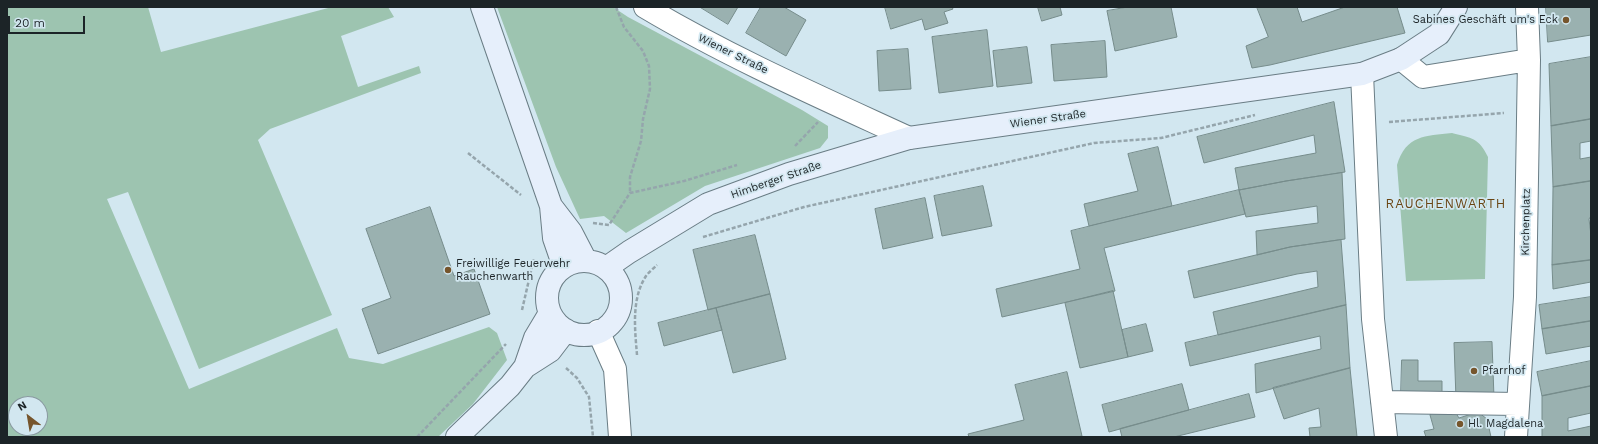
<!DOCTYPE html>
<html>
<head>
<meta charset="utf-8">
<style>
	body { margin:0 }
	#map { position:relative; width:1598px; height:444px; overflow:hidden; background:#d2e7f0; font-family:"Work Sans",sans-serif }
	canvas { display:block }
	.frame { position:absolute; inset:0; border:8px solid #1c2427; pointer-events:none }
	.north { position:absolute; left:8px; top:396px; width:40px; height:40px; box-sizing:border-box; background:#d2e7f0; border:1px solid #8999a0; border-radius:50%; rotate:329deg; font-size:11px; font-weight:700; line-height:16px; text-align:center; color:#1c2427 }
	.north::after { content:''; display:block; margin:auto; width:14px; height:18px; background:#76552c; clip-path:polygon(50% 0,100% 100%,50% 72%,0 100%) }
	.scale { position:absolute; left:8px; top:16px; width:77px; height:18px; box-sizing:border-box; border:2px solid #1c2427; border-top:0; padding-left:5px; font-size:12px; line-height:14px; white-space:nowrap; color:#1c2427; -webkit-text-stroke:3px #d2e7f0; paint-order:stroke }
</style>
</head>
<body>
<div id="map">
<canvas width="1598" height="444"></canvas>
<div class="frame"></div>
<div class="north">N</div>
<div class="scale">20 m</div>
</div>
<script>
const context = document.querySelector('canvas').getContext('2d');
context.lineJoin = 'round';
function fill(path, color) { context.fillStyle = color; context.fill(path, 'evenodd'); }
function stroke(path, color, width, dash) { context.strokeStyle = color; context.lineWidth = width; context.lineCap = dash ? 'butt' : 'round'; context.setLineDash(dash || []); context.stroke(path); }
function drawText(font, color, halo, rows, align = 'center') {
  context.font = font + ' "Work Sans",sans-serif'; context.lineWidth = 3.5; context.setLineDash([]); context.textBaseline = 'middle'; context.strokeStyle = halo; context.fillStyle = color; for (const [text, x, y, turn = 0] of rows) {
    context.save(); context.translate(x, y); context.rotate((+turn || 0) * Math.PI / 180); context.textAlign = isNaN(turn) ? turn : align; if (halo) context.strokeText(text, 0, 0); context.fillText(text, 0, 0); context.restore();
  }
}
const green = new Path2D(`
	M7 7H148L161 52 332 7H388L394 17 341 36 358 87 419 66 421 73 270 129 258 140 332 315 199 369 128 192 107 199 189 389 337 328 349 358 383 364 489 327 497 333 507 360 473 404 438 437H7ZM16 404H40V428H16Z
	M497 7H613L628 17 802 110 828 126V138L820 148 705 186 626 233 604 216 580 219 556 167Z
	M1452 133C1472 138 1479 138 1488 157L1485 279 1406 281 1397 165C1406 135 1425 136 1452 133Z`);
const building = new Path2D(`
	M700 7H738L728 24Z
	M761 7H784L806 20 786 56 746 33Z
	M885 7H952L953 9 944 12 948 23 925 30 922 19 891 29Z
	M1038 7H1060L1062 15 1042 21Z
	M1128 7H1171L1177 37 1115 51 1107 11Z
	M1257 7H1297L1302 22 1345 7H1397L1405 33 1270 65 1252 68 1246 46 1268 37Z
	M1546 7H1591V35L1548 42Z
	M987 30 993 86 939 93 932 37Z
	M1105 41 1107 77 1054 81 1051 45Z
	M1027 47 1032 83 997 87 993 51Z
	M908 49 911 89 879 91 877 51Z
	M1591 57V119L1551 126 1549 64Z
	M1334 102 1345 172 1286 181 1239 190 1235 168 1316 153 1314 135 1204 163 1197 137Z
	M1591 119V141L1580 143V159L1591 157V181L1553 187 1551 126Z
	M1158 147 1172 206 1089 226 1084 204 1138 191 1128 154Z
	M1342 173 1345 239 1290 247 1257 255 1256 231 1318 223 1317 206 1246 217 1239 190 1286 181Z
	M1591 181V216L1589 219 1591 235V260L1552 265 1553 187Z
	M983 186 992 226 942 236 934 196Z
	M1239 190 1245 214 1104 248 1115 291 1002 317 996 289 1080 269 1071 231Z
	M925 198 933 238 883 249 875 209Z
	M430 207 454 276 474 269 490 314 378 354 362 309 391 298 366 229Z
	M755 235 770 294 708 310 693 250Z
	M1341 240 1346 305 1218 335 1213 312 1318 287 1317 271 1297 274 1194 298 1188 271 1290 247Z
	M1591 260V282L1553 289 1552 265Z
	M1113 291 1128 357 1080 368 1065 303Z
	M770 294 786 359 733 373 716 308Z
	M1591 297V321L1542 329 1539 305Z
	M1346 305 1350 368 1256 393 1255 364 1321 349 1320 336 1190 366 1185 343Z
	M716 308 722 330 664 346 658 323Z
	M1591 321V346L1546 354 1542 329Z
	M1146 324 1153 351 1128 357 1122 330Z
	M1492 342 1494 398 1456 399 1454 343Z
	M1402 360H1418V381H1442V396L1401 395Z
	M1591 361V386L1542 396 1537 372Z
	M1350 368 1357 437H1310L1309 428 1321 427 1319 408 1284 419 1273 388Z
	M1067 372 1082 436 1077 437H969L968 434 1024 420 1015 385Z
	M1182 384 1189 410 1109 432 1102 405Z
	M1591 386V413L1568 418V431L1591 426V437H1542V396Z
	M1249 394 1255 417 1174 437H1122L1120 429Z
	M1452 407 1459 418 1478 412 1487 419 1491 437H1426L1424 431 1434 429 1430 415Z`);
const path = new Path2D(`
	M616 7 624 27 643 51 649 66 650 89 643 119 641 141 630 177V193
	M1389 122 1504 113
	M795 146 818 122
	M468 153 521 195
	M593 223 609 225 630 193 684 181 737 165
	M703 237 804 207 1094 143 1161 138 1255 115
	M522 310 534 258
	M637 355C635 330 631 299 646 276 649 272 654 268 657 265
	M566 368 577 378 589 397 593 437
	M417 437 506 344`);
const street = new Path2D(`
	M645 7C729 57 820 97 909 138
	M1401 59 1423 77 1529 60
	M1362 74 1373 319 1386 437
	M598 331 615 369 620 437
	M1382 402 1518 404
	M1516 437 1525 297 1529 60 1527 7`);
const secondary = new Path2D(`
	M482 7 551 206 554 238 564 267
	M551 206 571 232 586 261
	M547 298a37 37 0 1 1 74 0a37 37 0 1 1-74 0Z
	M606 268 629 252 708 204 789 174 909 138 1362 74 1401 59 1439 34 1456 7
	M525 367 535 338 550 313
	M457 437 510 386 525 367 550 351 566 330`);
const markers = [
	[1566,20,4,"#76552c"],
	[448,270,4,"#76552c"],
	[1474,371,4,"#76552c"],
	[1460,424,4,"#76552c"]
];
const poiNames = [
	["Sabines Geschäft um's Eck",1558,20,"right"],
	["Freiwillige Feuerwehr",456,264],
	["Rauchenwarth",456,277],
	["Pfarrhof",1482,371],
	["Hl. Magdalena",1468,424]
];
const streetNames = [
	["Wiener Straße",733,54,26],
	["Wiener Straße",1048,119,-8],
	["Himberger Straße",776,180,-19],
	["Kirchenplatz",1526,222,-89]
];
const quarterNames = [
	["RAUCHENWARTH",1446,204]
];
fill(green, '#9dc4b0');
fill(building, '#9ab1b0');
stroke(building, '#768c8b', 1);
stroke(street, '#6a7d85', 24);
stroke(secondary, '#6a7d85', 24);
stroke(path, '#95a5ac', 2.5, [4, 2]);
stroke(street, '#fff', 22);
stroke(secondary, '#e6effb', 22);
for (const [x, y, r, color] of markers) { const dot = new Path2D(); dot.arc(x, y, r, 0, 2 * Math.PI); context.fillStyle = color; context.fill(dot); stroke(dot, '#d2e7f0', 1.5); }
drawText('11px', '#1c2427', '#d2e7f0', poiNames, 'left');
drawText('11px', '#1c2427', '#d2e7f0', streetNames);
context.letterSpacing = '1px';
drawText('13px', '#694513', '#d2e7f0', quarterNames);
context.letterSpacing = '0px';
</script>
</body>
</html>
